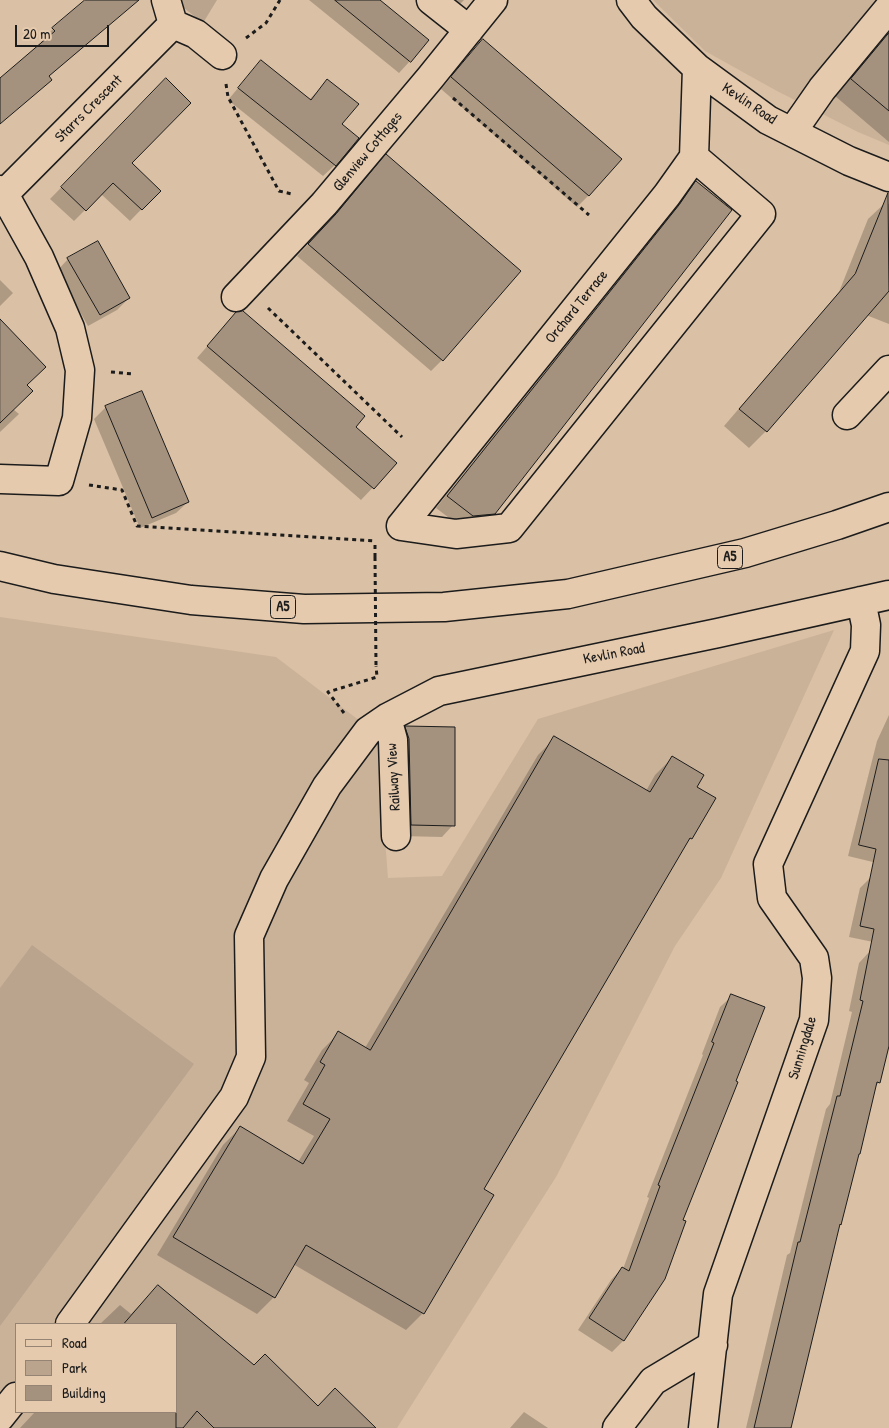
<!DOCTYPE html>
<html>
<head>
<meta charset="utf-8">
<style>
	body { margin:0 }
	#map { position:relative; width:889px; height:1428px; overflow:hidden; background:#dac0a4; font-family:"Patrick Hand",sans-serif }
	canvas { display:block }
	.legend { position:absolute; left:15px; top:1323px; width:162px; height:90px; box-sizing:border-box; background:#e6caad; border:1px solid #958473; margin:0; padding:6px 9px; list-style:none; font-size:15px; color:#1c1c1c }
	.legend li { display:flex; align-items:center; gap:10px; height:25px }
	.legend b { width:25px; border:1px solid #958473 }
	.scale { position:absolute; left:15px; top:25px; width:94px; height:22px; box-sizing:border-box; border:2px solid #1c1c1c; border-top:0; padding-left:6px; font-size:15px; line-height:18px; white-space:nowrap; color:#1c1c1c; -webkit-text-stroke:4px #e6caad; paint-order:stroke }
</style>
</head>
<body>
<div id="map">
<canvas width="889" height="1428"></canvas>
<ul class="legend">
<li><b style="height:6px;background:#e6caad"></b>Road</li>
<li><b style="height:14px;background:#baa48e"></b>Park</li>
<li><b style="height:14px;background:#a5927e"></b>Building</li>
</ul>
<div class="scale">20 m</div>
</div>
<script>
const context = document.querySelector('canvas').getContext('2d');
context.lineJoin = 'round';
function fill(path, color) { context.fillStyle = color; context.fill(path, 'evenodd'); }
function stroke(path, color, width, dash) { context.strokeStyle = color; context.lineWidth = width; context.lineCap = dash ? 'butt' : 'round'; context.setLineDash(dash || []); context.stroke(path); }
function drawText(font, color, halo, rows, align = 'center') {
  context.font = font + ' "Patrick Hand",sans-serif'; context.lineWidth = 4; context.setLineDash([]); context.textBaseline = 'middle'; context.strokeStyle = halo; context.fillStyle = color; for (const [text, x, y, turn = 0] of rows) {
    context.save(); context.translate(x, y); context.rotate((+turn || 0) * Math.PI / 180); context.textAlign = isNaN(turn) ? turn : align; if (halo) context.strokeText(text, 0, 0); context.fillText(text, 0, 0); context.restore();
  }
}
const built = new Path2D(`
	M653 0H889V145L858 132 777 91 705 51Z
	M0 617 276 657 377 734 388 878 442 876 538 719 834 630 721 878 675 946 556 1177 397 1428H0ZM16 1324H176V1412H16Z`);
const green = new Path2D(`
	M179 0H217L203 23 184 8Z
	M32 945 194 1064 0 1326V988Z`);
const shadow = new Path2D(`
	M87 0H113L123 12 48 77 0 124V80L43 43 41 41 53 29Z
	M309 0H379L410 61 399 73Z
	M437 0H464L452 12Z
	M889 33V142L835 96Z
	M483 40 589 195 577 207 441 89Z
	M261 61 309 100 327 81 340 125 335 165 323 176 228 100Z
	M166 80 130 163 159 191 130 221 101 194 74 221 50 199Z
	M375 168 442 360 431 371 297 256 325 227Z
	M696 183 494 513 482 525 461 527 436 508 668 218 685 194Z
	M885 203 889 204V324L866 315 766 431 749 448 724 426 839 292 868 219Z
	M68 259 129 298 117 310 88 326 57 271Z
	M0 280 13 293 0 306Z
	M236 313 355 427 396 463 361 500 197 358Z
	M0 354 13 409 19 414 0 432Z
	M106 407 188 502 176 513 140 528 94 419Z
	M889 715V856L881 864 848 856 877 741Z
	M406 728 453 825 442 837 400 836 394 739Z
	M555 738 646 791 655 775 672 758 695 788 714 799 691 838 684 845 482 1189 423 1313 406 1330 293 1264 274 1297 257 1314 157 1255 223 1145 240 1128 298 1162 314 1136 287 1121 309 1083 304 1080 322 1050 339 1033 365 1048 538 755Z
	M871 877 889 881V938L883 944 849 937 860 888Z
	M870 951 889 955V1041L879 1082 875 1087 840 1224 838 1226 790 1428H746L787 1255 790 1253 826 1109 830 1104 852 1012 849 1011 859 963Z
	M732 996 681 1221 663 1279 623 1341 612 1352 578 1330 611 1280 622 1268 623 1269 649 1198 647 1197 703 1055 702 1054 720 1007Z
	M158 1286 254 1367 318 1407 375 1428H20L35 1412H176V1324H100L120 1305 131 1314Z
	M524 1412 548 1428H510Z`);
const building = new Path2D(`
	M85 0H139L49 76 52 80 0 124V78L55 31 52 28Z
	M335 0H380L429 40 411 62Z
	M889 33V111L851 79Z
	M483 39 622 159 589 196 451 77Z
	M261 60 311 100 327 79 359 104 342 124 359 138 336 166 238 88Z
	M166 78 191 103 132 163 161 191 142 210 113 183 86 211 61 187Z
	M386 154 521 271 443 361 308 244 336 214Z
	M696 181 732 210 495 514 473 516 447 496 679 205Z
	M888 193 889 291 767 432 739 409 855 274Z
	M98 241 130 298 100 315 67 258Z
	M243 311 365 416 356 427 397 463 374 489 207 346 236 312Z
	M0 319 46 367 27 385 33 391 0 423Z
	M142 391 189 502 152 518 105 406Z
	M405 726 455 727V826L411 825 409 739Z
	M554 736 650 792 672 756 704 775 697 787 716 798 692 839 690 838 484 1189 494 1195 424 1314 306 1245 275 1298 173 1237 240 1126 303 1164 330 1119 303 1104 325 1065 320 1062 338 1031 370 1050Z
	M879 759 889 760V1046L880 1083 877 1082 860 1154H859L841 1225 840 1224 791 1428H754L798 1242H800L837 1096H840L863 1001 860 1000 874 929 860 926 876 849 859 845Z
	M731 994 765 1007 736 1081 738 1082 683 1220 686 1221 665 1279 624 1341 589 1318 622 1267 629 1271 660 1186 658 1185 714 1043 712 1042Z
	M158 1285 254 1365 265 1354 318 1406 335 1388 376 1428H214L197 1411 183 1428H176V1324H124Z`);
const path = new Path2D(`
	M246 38 266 23 280 0
	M226 84 228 97 279 191 292 194
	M453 98 589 215
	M268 308 402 437
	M111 372 133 374
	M89 485 122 490 137 526 375 541
	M375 557V542
	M344 713 328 692 377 677 376 666`);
const minor = new Path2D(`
	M166 0 173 24 196 34 222 55
	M431 0 469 30
	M631 0 644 17 697 68 768 120 849 161 889 177
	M792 132 822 89 889 8
	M0 190 4 194 39 257 70 328 80 370 77 418 59 481 0 479
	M4 194 173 24
	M236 297 324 204 430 78 493 0
	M847 415 889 370
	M401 526 456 534 509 528 761 214 694 157
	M401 526 667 195 694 157 697 68
	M387 718 393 740 396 836
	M70 1324 234 1097 251 1057 249 936 274 879 327 786 368 731 387 718 439 691 718 633 889 595
	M0 1417 16 1397
	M617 1428 653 1381 713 1345
	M703 1428 718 1294 814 1020 817 978 814 958 772 898 768 864 865 651 866 625 861 601`);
const highway = new Path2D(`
	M0 566 54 579 191 600 304 609 444 607 568 594 745 553 837 525 889 507`);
const pathBridge = new Path2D(`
	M375 557 376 666`);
const shields = [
	[730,557,25],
	[283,607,25]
];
const shieldNames = [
	["A5",730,557],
	["A5",283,607]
];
const streetNames = [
	["Kevlin Road",749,104,34],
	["Starrs Crescent",89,109,-45],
	["Glenview Cottages",368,152,-50],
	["Orchard Terrace",577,307,-51],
	["Kevlin Road",614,654,-11],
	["Railway View",394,777,-93],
	["Sunningdale",803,1048,-73]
];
fill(built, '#cab299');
fill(green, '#baa48e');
fill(shadow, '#0003');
fill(building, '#a5927e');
stroke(building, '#1c1c1c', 1);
stroke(minor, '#1c1c1c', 31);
stroke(highway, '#1c1c1c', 31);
stroke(path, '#1c1c1c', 3, [4, 4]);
stroke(minor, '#e6caad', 28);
stroke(highway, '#e6caad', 28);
stroke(pathBridge, '#1c1c1c', 3, [4, 4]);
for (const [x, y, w] of shields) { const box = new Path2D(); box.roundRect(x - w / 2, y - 11.5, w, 23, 4); context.fillStyle = '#e6caad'; context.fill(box); stroke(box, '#1c1c1c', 1); }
drawText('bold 14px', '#1c1c1c', null, shieldNames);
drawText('15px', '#1c1c1c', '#e6caad', streetNames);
</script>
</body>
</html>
